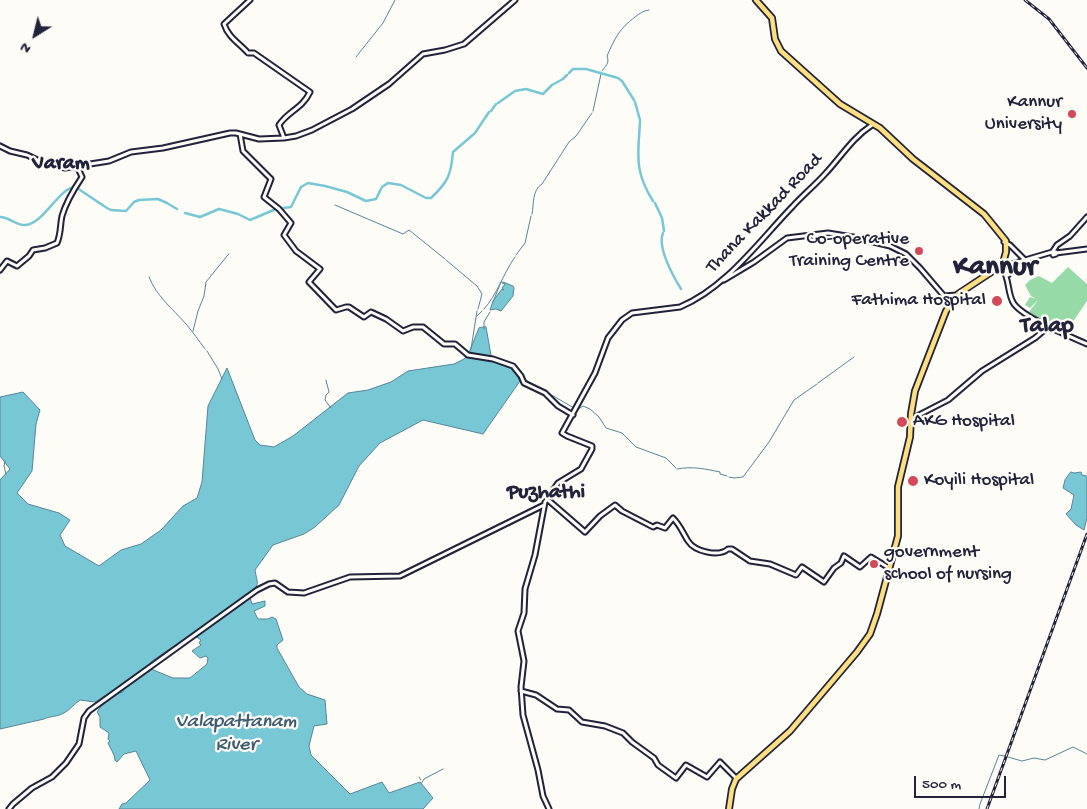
<!DOCTYPE html>
<html>
<head>
<meta charset="utf-8">
<style>
	body { margin:0 }
	#map { position:relative; width:1087px; height:809px; overflow:hidden; background:#fdfcf7; font-family:"Gochi Hand",sans-serif }
	canvas { display:block }
	.north { position:absolute; left:10px; top:10px; width:50px; height:50px; -webkit-text-stroke:4px #fdfcf7; paint-order:stroke; rotate:216deg; font-size:14px; font-weight:700; line-height:20px; text-align:center; color:#22223b }
	.north::after { content:''; display:block; margin:auto; width:18px; height:22px; background:#22223b; clip-path:polygon(50% 0,100% 100%,50% 72%,0 100%) }
	.scale { position:absolute; left:914px; top:776px; width:92px; height:22px; box-sizing:border-box; border:2px solid #22223b; border-top:0; padding-left:6px; font-size:15px; line-height:18px; white-space:nowrap; color:#22223b; -webkit-text-stroke:4px #fdfcf7; paint-order:stroke }
</style>
</head>
<body>
<div id="map">
<canvas width="1087" height="809"></canvas>
<div class="north">N</div>
<div class="scale">500 m</div>
</div>
<script>
const context = document.querySelector('canvas').getContext('2d');
context.lineJoin = 'round';
function fill(path, color) { context.fillStyle = color; context.fill(path, 'evenodd'); }
function stroke(path, color, width, dash) { context.strokeStyle = color; context.lineWidth = width; context.lineCap = dash ? 'butt' : 'round'; context.setLineDash(dash || []); context.stroke(path); }
function drawText(font, color, halo, rows, align = 'center') {
  context.font = font + ' "Gochi Hand",sans-serif'; context.lineWidth = 4.5; context.setLineDash([]); context.textBaseline = 'middle'; context.strokeStyle = halo; context.fillStyle = color; for (const [text, x, y, turn = 0] of rows) {
    context.save(); context.translate(x, y); context.rotate((+turn || 0) * Math.PI / 180); context.textAlign = isNaN(turn) ? turn : align; if (halo) context.strokeText(text, 0, 0); context.fillText(text, 0, 0); context.restore();
  }
}
const green = new Path2D(`
	M1068 267 1087 284V301L1066 332 1045 322 1029 312 1038 300 1030 308 1025 305 1030 297 1036 299 1031 296 1025 285 1030 280 1039 276 1052 283Z`);
const water = new Path2D(`
	M503 282 513 286 514 288 513 296 501 311 496 309 490 310 493 301 502 289 504 290 502 288 505 284 502 283Z
	M486 327 492 361 513 369 520 381 483 434 423 420 380 443 359 466 339 505 315 527 304 534 273 545 255 570C257 582 261 586 249 594L252 604 265 601V606L254 611 258 619H268L272 617 276 619 283 640 277 645V648L299 687 307 694 325 700 327 724 314 726 309 746 311 755 350 794 382 782 389 793 420 782 433 798 423 809H119L122 804 126 803 150 780 136 751 124 754 117 762 115 760 114 755 108 743 110 741 108 739 109 733 100 727V717L97 712C103 703 112 694 123 692V688L121 686 95 702 80 700C74 704 70 710 64 713 57 717 50 716 44 719L0 729V480L10 469 0 456V397L23 392 40 410 36 424 32 471 17 493 28 504 59 513 70 520 60 535 65 546 99 566 121 550 141 544 161 530 183 506 197 498 202 482 208 406 227 368 255 440 260 445 274 447 293 436 348 393 368 390 391 382 408 371 454 364 464 359 468 355 479 328ZM192 634 201 640 199 643 201 645 192 651 200 658 206 656 208 658 207 664 190 678H173L151 669 149 666 151 662Z
	M1071 472 1074 473 1081 472 1082 475 1087 476V518L1084 530 1076 525 1066 514 1071 509 1074 495 1063 488 1065 480Z`);
const stream = new Path2D(`
	M356 57 383 23 395 0
	M602 71C605 66 610 64 607 56 615 38 619 29 635 17 640 13 643 11 649 10
	M593 111 601 74
	M335 205 403 234 409 230 445 259
	M532 214C534 204 532 190 542 184L569 142 576 136 592 113
	M516 255 525 243 531 216
	M227 256 229 254
	M446 260 477 286 482 294 478 309
	M149 277C157 297 172 308 186 324 193 332 199 341 205 349
	M493 302 501 282
	M484 309C497 295 503 274 515 257
	M477 316 482 311
	M484 329V322L490 312
	M193 331 198 311 204 296 206 282 227 256
	M471 349 477 311
	M207 351 218 369 222 379
	M524 379 574 408
	M326 380 329 392 326 395 325 400 331 408
	M818 383 854 357
	M577 410 583 406 590 409 599 417 606 428 622 433 636 447 666 458 676 468
	M5 461 4 466 6 474
	M677 469C692 466 706 469 720 472V474L727 476
	M729 477 734 478 743 477 769 442 794 400 817 384
	M1008 757 1022 761 1034 758 1045 760 1073 747 1087 754
	M419 777 421 780
	M421 784 424 779 443 769
	M979 809 980 804 999 755 1005 756`);
const canal = new Path2D(`
	M569 73 573 69H586L618 78 622 81 634 100
	M635 102 640 120
	M498 103 515 91 526 89 543 94 552 85 563 79 567 75
	M491 111 496 104
	M640 122C638 155 634 171 653 201
	M77 188 107 208 111 210 126 211 134 202 139 200 158 199 167 203 177 209
	M655 203 662 218 664 231
	M185 213 200 217 219 209 238 214 250 220 276 209 291 207 301 187 308 183 325 186 347 192 366 201 376 199 382 187 388 183 401 185 426 198H431C448 182 451 175 453 152L475 133 489 112
	M0 217C9 217 17 226 26 225 44 223 59 188 75 187
	M663 233C657 247 673 276 681 289`);
const secondary = new Path2D(`
	M250 0 224 24C228 37 239 43 248 53H254L310 92C302 109 288 111 279 125L284 138
	M240 134 243 151 271 179 264 197 279 209 291 223 284 235 296 251 320 269 309 282 336 310 346 307H349L364 317 371 312 386 319 403 331 413 327H423L444 344H455L468 355 493 359 513 366 521 376 524 383 545 393 558 406 573 415
	M0 146 10 151 27 155 46 164 65 168 109 161 131 152 163 148 230 133H236L259 139 284 138 296 136 312 130 352 109 389 84 423 54 445 50 464 44 515 0
	M1004 242 1010 245 1024 259
	M1053 251 1057 245 1070 236 1087 217
	M1053 252H1056V254L1053 255Z
	M1056 253 1087 249
	M1004 265H1008L1052 252
	M0 270 7 261 17 266 29 256 33 250 45 248 57 243C61 234 60 225 62 216 66 202 74 189 82 177L77 166
	M1003 270C1010 280 1007 294 1014 304 1026 319 1069 336 1087 344
	M1008 275 1007 269 1011 266
	M724 280 754 262 787 238 828 233 853 237 890 246 906 254 920 268 944 296 957 295
	M911 424 915 417 948 400 982 371 1035 338 1049 326
	M547 499 585 532 600 516 615 505 622 511 653 527 657 525 665 528 673 518C680 525 683 533 688 541 695 552 719 557 728 549H732L750 561 770 564 796 575 802 567 824 582 834 568 841 563 844 556 860 567 871 557 889 568
	M521 691 536 695 557 709 569 710 582 722 605 726 623 733 632 742 654 758 658 765 676 778 686 765 707 777 720 762 736 778
	M9 809 13 804 32 788 52 777 66 763 79 744 84 718 89 711 257 590 269 584 275 583 288 592 304 593 350 577 400 576 544 505
	M549 809 543 796 538 770 523 715 521 687 524 661 518 631 524 613 525 589 535 555 545 502 558 483 581 469 592 449V446L567 436 562 433 595 373 608 338 622 320 632 313 680 307C726 288 759 241 793 206 803 195 815 185 825 174 841 157 852 138 872 125`);
const highway = new Path2D(`
	M756 0 772 18 775 39 781 51 840 104 880 128 913 159 984 214 1006 241V252L1003 263 1005 268 1001 270 999 267 1003 264
	M729 809 732 789 736 779 790 731 857 652 870 634 877 614 898 536V487L910 437 911 414 915 391 946 311 958 294 999 267`);
const rail = new Path2D(`
	M1025 0 1049 19 1087 68
	M987 809 1087 534`);
const markers = [
	[1072,114,5,"#d1495b"],
	[919,251,5,"#d1495b"],
	[997,301,6,"#d1495b"],
	[902,422,6,"#d1495b"],
	[913,481,6,"#d1495b"],
	[874,564,5,"#d1495b"]
];
const poiNames = [
	["Kannur",1062,103],
	["University",1062,125],
	["Co-operative",909,240],
	["Training Centre",909,262],
	["Fathima Hospital",986,301],
	["AKG Hospital",913,422,"left"],
	["Koyili Hospital",924,481,"left"],
	["government",884,553,"left"],
	["school of nursing",884,575,"left"]
];
const streetNames = [
	["Thana Kakkad Road",765,214,-46]
];
const waterNames = [
	["Valapattanam",236,723],
	["River",236,746]
];
const quarterNames = [
	["Varam",61,165],
	["Puzhathi",546,494]
];
const districtNames = [
	["Talap",1047,327]
];
const townNames = [
	["Kannur",995,269]
];
fill(green, '#96dba7');
fill(water, '#78c7d5');
stroke(water, '#568597', 1);
stroke(stream, '#568597', 1);
stroke(canal, '#78c7d5', 2.5);
stroke(secondary, '#22223b', 7);
stroke(highway, '#22223b', 8);
stroke(secondary, '#fdfcf7', 3);
stroke(highway, '#fddf80', 4.5);
stroke(rail, '#22223b', 3);
stroke(rail, '#fdfcf7', 1, [4]);
for (const [x, y, r, color] of markers) { const dot = new Path2D(); dot.arc(x, y, r, 0, 2 * Math.PI); context.fillStyle = color; context.fill(dot); stroke(dot, '#fdfcf7', 2); }
drawText('19px', '#22223b', '#fdfcf7', poiNames, 'right');
drawText('19px', '#22223b', '#fdfcf7', streetNames);
drawText('italic 20px', '#405c71', '#fdfcf7', waterNames);
drawText('bold 21px', '#22223b', '#fdfcf7', quarterNames);
drawText('bold 24px', '#22223b', '#fdfcf7', districtNames);
drawText('bold 29px', '#22223b', '#fdfcf7', townNames);
</script>
</body>
</html>
